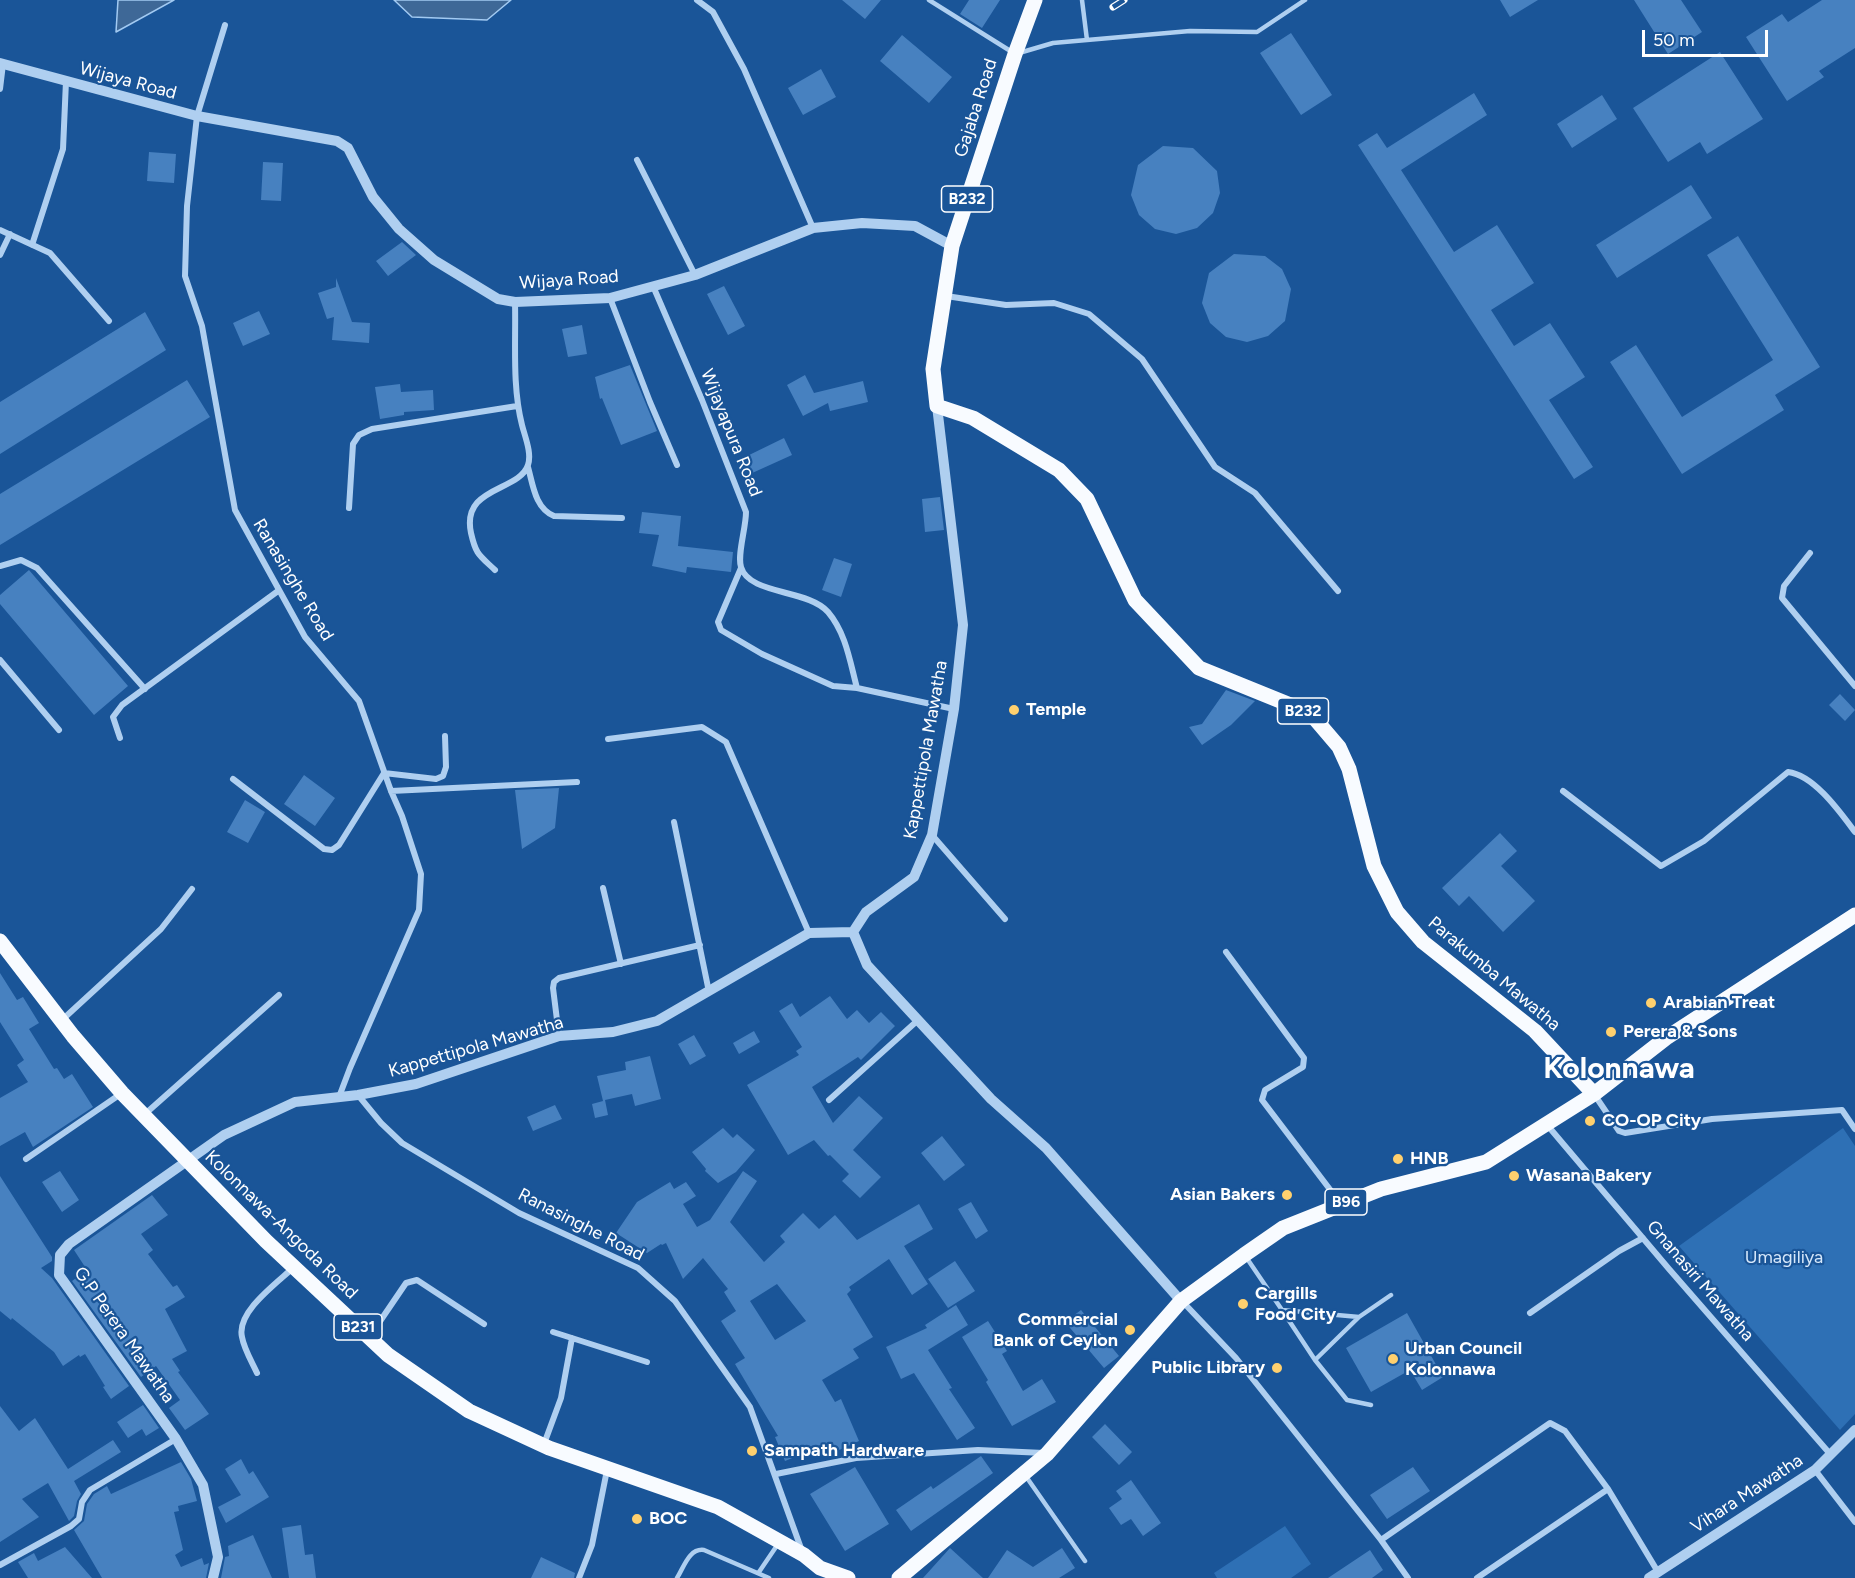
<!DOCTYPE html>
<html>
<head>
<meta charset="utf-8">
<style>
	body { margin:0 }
	#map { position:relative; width:1855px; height:1578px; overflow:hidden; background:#1a5598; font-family:Figtree,sans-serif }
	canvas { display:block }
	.scale { position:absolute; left:1642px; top:30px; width:126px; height:27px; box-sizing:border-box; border:3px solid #fff; border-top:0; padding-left:8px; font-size:18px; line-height:21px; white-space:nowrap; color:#fff; -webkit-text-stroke:4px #1a5598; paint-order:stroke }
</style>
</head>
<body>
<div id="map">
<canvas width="1855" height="1578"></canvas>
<div class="scale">50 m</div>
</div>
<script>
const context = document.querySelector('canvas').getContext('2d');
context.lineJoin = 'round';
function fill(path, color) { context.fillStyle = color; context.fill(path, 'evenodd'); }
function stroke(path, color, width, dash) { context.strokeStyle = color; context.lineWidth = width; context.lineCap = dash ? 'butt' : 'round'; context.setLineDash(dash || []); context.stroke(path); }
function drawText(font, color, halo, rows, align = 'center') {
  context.font = font + ' Figtree,sans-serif'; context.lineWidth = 4.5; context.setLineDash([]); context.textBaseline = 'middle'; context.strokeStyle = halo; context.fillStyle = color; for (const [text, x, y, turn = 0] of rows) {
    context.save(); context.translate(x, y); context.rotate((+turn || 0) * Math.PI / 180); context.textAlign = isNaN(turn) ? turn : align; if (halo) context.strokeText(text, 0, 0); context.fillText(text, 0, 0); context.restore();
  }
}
const green = new Path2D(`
	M1843 1128 1855 1146V1414L1840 1430 1679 1246Z
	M1285 1526 1311 1564 1291 1578H1217L1214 1573Z`);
const water = new Path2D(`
	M118 0H174L116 32Z
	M394 0H511L487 20 412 17Z`);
const building = new Path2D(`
	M842 0H881L865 19Z
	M969 0H1000L982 28 960 14Z
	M1500 0H1538L1510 17Z
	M1634 0H1681L1702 32 1668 54Z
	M1822 0H1855V48L1819 71 1824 77 1787 101 1746 37 1782 14 1788 22Z
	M1291 33 1332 95 1301 115 1260 53Z
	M902 35 952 77 929 103 880 61Z
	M1720 52 1763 119 1707 154 1700 142 1668 162 1633 108Z
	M821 69 836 97 803 115 788 88Z
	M1474 93 1487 115 1401 170 1454 252 1497 225 1534 283 1491 310 1514 346 1550 323 1585 377 1549 400 1593 467 1574 479 1358 145 1377 133 1387 148Z
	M1602 95 1617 119 1572 148 1557 124Z
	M1163 146 1193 148 1217 171 1220 193 1213 213 1197 228 1176 234 1155 229 1139 215 1131 195 1138 165Z
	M149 152 176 154 174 183 147 181Z
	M263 162 283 163 281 201 261 200Z
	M1691 185 1712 218 1617 278 1596 245Z
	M1738 236 1820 367 1775 395 1784 410 1682 474 1610 362 1636 345 1682 417 1773 360 1707 255Z
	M402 242 416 255 388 276 376 261Z
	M1234 254 1265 256 1282 269 1291 289 1285 321 1268 336 1247 342 1226 337 1210 323 1202 303 1209 273Z
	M336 278 352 322 370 323 369 343 332 340 334 317 327 319 318 293 336 287Z
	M724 286 745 326 728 335 707 294Z
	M259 311 270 334 243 346 233 323Z
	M145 312 166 350 0 454V402Z
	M582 325 587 354 568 357 562 329Z
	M630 365 657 431 621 445 602 398 600 399 595 377Z
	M805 375 814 393 863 381 868 402 830 411 828 403 803 416 787 385Z
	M187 380 210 417 0 545V494Z
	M400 384 401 392 433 390 434 410 404 412V415L380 419 375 387Z
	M784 438 792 455 750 474 743 458Z
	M940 497 944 530 925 532 922 499Z
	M642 512 681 516 678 546 733 552 731 572 687 567 686 573 652 566 659 535 639 533Z
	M834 558 852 564 841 597 822 590Z
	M29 570 128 686 94 715 0 604V595Z
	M1226 690 1255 701 1231 725 1202 745 1189 727 1202 724Z
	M1840 694 1855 710 1845 721 1829 705Z
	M304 775 335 798 315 826 284 804Z
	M559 788 555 828 522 849 515 790Z
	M245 800 265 812 248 843 227 832Z
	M1500 833 1517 851 1501 866 1535 901 1503 932 1469 896 1459 906 1442 888Z
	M0 973 17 1000 23 997 39 1023 29 1029 54 1069 57 1068 64 1079 72 1074 93 1107 33 1147 25 1132 0 1146V1098L28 1082 17 1065 24 1060 0 1022Z
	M830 996 847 1019 857 1010 869 1023 881 1012 895 1026 861 1060 858 1057 812 1087 833 1123 859 1096 883 1118 853 1150 881 1177 860 1198 842 1181 849 1174 830 1155 828 1156 814 1140 788 1155 747 1085 799 1055 796 1051 802 1047 779 1011 792 1003 800 1017Z
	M754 1031 760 1042 739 1054 733 1043Z
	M694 1035 706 1056 690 1065 678 1044Z
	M650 1056 661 1099 635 1106 632 1094 605 1100 608 1115 595 1118 592 1104 603 1101 597 1076 626 1070 625 1062Z
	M555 1105 562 1119 533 1131 527 1117Z
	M723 1128 733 1138 737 1134 755 1150 736 1172 718 1183 705 1171 706 1169 692 1152Z
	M942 1136 965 1165 944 1181 921 1153Z
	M60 1171 79 1200 62 1212 42 1182Z
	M743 1171 757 1181 730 1222 764 1262 785 1242 780 1236 803 1213 819 1229 835 1215 857 1240 919 1204 933 1229 904 1246 928 1284 912 1295 889 1259 849 1287 851 1290 847 1294 873 1337 853 1349 859 1358 822 1380 835 1402 841 1399 859 1441 826 1456 822 1446 785 1461 775 1437 778 1436 735 1364 745 1358 721 1321 736 1311 724 1292 728 1289 703 1258 683 1279 666 1243 662 1245 661 1244 647 1253 616 1233 637 1202 670 1182 674 1189 686 1182 696 1196 683 1204 697 1227 710 1220ZM777 1284 806 1321 775 1340 750 1301Z
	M0 1176 52 1257V1261L41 1268 52 1278 129 1386 111 1399 103 1387 105 1386 85 1354 80 1357 79 1355 63 1366 54 1352 12 1318 11 1320 0 1311Z
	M152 1195 168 1215 141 1234 153 1250 148 1254 173 1287 177 1285 185 1297 165 1309 187 1351 172 1359 180 1371 178 1372 209 1414 185 1430 169 1408 180 1400 156 1366 141 1377 72 1281 87 1270 74 1250Z
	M971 1202 988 1231 976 1239 958 1209Z
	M955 1261 975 1291 948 1308 928 1279Z
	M956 1305 968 1325 928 1350 952 1388 949 1389 975 1428 957 1440 914 1373 901 1379 886 1347 927 1328 925 1325Z
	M1081 1310 1119 1356 1104 1368 1065 1322Z
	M1407 1313 1443 1377 1422 1390 1410 1370 1371 1392 1346 1348Z
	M988 1321 1007 1351 1002 1354 1023 1391 1042 1379 1056 1402 1012 1426 986 1382 988 1380 962 1337Z
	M143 1405 159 1428 146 1436 142 1429 128 1438 117 1422Z
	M0 1406 19 1431 35 1418 68 1469 113 1440 121 1452 74 1481 81 1494 77 1501 74 1516 69 1521 48 1483 22 1499 39 1517 0 1542Z
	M1105 1424 1132 1452 1119 1465 1092 1437Z
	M981 1456 993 1473 911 1531 896 1510 931 1486 933 1489Z
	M241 1459 249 1474 253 1471 269 1497 226 1523 218 1507 241 1495 225 1469Z
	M181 1462 191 1479 197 1501 178 1506 179 1511 174 1512 183 1550 175 1555 181 1567 202 1558 204 1565 209 1563 206 1578H102L74 1530 84 1521 87 1504 94 1494 107 1486 111 1494Z
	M855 1467 889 1524 845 1551 810 1494Z
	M1413 1467 1430 1491 1387 1519 1370 1495Z
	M1131 1480 1161 1523 1143 1536 1131 1519 1121 1525 1109 1508 1122 1499 1116 1491Z
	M301 1525 305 1555 313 1554 316 1578H289L282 1528Z
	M253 1535 272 1578H221L225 1557 229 1556 228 1546Z
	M65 1547 92 1578H28L18 1562 34 1553 38 1561Z
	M950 1548 983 1578H923Z
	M1062 1548 1075 1568 1059 1578H988L1007 1550 1033 1567Z
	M1370 1550 1383 1570 1372 1578H1328Z
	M541 1557 575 1573 574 1578H531Z`);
const service = new Path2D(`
	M929 0 1012 52
	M1082 0 1087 40
	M1019 53 1053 43 1087 40 1190 31 1257 32 1305 0
	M1246 1257 1282 1310 1359 1317 1391 1295
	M1282 1310 1315 1360 1347 1400 1371 1405
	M1315 1360 1359 1317
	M1025 1475 1085 1561
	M759 1572 778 1544
	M677 1578C684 1567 689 1548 704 1550L769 1578`);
const minor = new Path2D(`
	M697 0 713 12 744 69 813 228
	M225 25 197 116 187 206 185 276 202 326 235 510 305 637 359 701 391 791 402 816 421 874 419 910 350 1068 339 1097
	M0 89 3 64
	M637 160 695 275
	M0 230 50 253 109 321
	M32 245 63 149 66 81
	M0 255 10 234
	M653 286 702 400 746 512C746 528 737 555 741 567 749 595 808 589 828 612 846 633 850 662 857 688L954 709
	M946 296 1006 305 1054 303 1089 314 1142 359 1215 467 1255 493 1338 591
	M610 298 650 402 677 465
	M528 467C533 485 535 508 554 516L622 518
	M349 508 353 444 359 435 372 429 517 406
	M1810 553 1784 586 1782 598 1855 686
	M0 566 21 560 37 568 145 689
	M741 568 718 622 721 630 762 654 833 686 857 688
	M495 570C479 555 476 555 471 533 461 486 519 492 528 465 532 453 525 437 522 425 512 386 516 342 515 302
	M0 660 59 730
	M120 738 113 717 122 705 278 591
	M608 739 702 727 726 742 809 933
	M233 779 324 849 332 850 339 845 384 773 436 779 443 776 446 767 445 736
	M391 791 577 782
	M1563 791 1661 866 1704 841 1788 772C1814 775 1840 812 1855 832
	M674 822 709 992
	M932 835 1005 919
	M603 888 621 964
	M1226 952 1304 1058 1303 1067 1265 1090 1262 1100 1341 1204
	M62 1020 161 929 192 889
	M559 1036 553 988 554 982 559 978 700 945
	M1594 1094 1619 1131 1625 1133 1712 1119 1842 1110 1855 1129
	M358 1095 381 1123 402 1143 519 1213 638 1268 675 1301 750 1407 802 1551
	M829 1100 917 1021
	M145 1114 279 995
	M1548 1126 1669 1269 1831 1455
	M26 1159 122 1093
	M1182 1301 1236 1358 1381 1540 1408 1578
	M1530 1313 1619 1251 1643 1238
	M553 1332 647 1362
	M370 1336 406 1283 417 1280 484 1324
	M257 1373C252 1362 244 1349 242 1337 236 1312 277 1283 294 1267
	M544 1444 561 1398 572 1338
	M1815 1470 1855 1522
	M776 1474 856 1458 978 1450 1044 1453
	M1381 1540 1550 1423 1565 1431 1608 1489 1658 1572
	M0 1565 71 1526 79 1519 82 1502 90 1490 176 1439
	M579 1578 592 1545 607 1470
	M1477 1578 1608 1489`);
const tertiary = new Path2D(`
	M0 63 197 116 337 141 348 148 373 197 399 229 434 260 498 299 515 302 610 298 695 275 813 228 862 223 915 226 952 246
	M853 932 867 965 991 1099 1046 1148 1181 1301
	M213 1578 218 1557 203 1485 176 1439 59 1275 60 1255 69 1244 224 1135 295 1102 358 1095 416 1084 559 1036 613 1032 657 1021 809 933 853 932 866 912 914 877 932 835 954 709 963 625 937 406
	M1649 1578 1815 1470 1855 1430`);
const primary = new Path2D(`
	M1035 0 1015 54 952 246 933 369 937 406 973 418 1059 470 1087 499 1135 600 1199 668 1310 713 1339 747 1349 769 1374 866 1397 912 1423 942 1535 1031 1594 1094
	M0 941 73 1036 122 1093 266 1241 388 1355 469 1411 549 1448 718 1507 804 1555 820 1568 848 1578
	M899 1578 1047 1454 1181 1301 1244 1255 1283 1228 1381 1189 1486 1162 1594 1094 1666 1038 1855 915`);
const rail = new Path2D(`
	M1113 7 1124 0`);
const markers = [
	[1014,710,6,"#ffd06e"],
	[1651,1003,6,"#ffd06e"],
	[1611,1032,6,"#ffd06e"],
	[1590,1121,6,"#ffd06e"],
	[1398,1159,6,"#ffd06e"],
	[1514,1176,6,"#ffd06e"],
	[1287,1195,6,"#ffd06e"],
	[1243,1304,6,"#ffd06e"],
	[1130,1330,6,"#ffd06e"],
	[1393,1359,6,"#ffd06e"],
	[1277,1368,6,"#ffd06e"],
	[752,1451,6,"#ffd06e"],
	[637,1519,6,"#ffd06e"]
];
const shields = [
	[967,199,51],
	[1303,711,51],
	[1346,1202,42],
	[358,1327,48]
];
const shieldNames = [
	["B232",967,199],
	["B232",1303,711],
	["B96",1346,1202],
	["B231",358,1327]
];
const streetNames = [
	["Wijaya Road",128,81,15],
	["Gajaba Road",976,108,-72],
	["Wijaya Road",569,280,-4],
	["Wijayapura Road",731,433,68],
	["Ranasinghe Road",293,580,59],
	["Kappettipola Mawatha",926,750,-80],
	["Parakumba Mawatha",1494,974,40],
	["Kappettipola Mawatha",476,1047,-16],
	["Kolonnawa-Angoda Road",281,1225,44],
	["Ranasinghe Road",581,1225,27],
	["Gnanasiri Mawatha",1700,1281,49],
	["G.P Perera Mawatha",124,1335,55],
	["Vihara Mawatha",1747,1494,-33]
];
const poiNames = [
	["Temple",1026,710],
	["Arabian Treat",1663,1003],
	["Perera & Sons",1623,1032],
	["CO-OP City",1602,1121],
	["HNB",1410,1159],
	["Wasana Bakery",1526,1176],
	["Asian Bakers",1275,1195,"right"],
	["Cargills",1255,1294],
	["Food City",1255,1315],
	["Commercial",1118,1320,"right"],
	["Bank of Ceylon",1118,1341,"right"],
	["Urban Council",1405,1349],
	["Kolonnawa",1405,1370],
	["Public Library",1265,1368,"right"],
	["Sampath Hardware",764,1451],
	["BOC",649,1519]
];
const parkNames = [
	["Umagiliya",1784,1258]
];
const townNames = [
	["Kolonnawa",1619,1069]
];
fill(green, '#2e70b5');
fill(water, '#3e6897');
stroke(water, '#a2caf2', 1.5);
fill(building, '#4781c0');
stroke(service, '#afcff0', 4.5);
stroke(minor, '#afcff0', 6);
stroke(tertiary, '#afcff0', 10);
stroke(primary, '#f8fbff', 15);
stroke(rail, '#fff', 7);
stroke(rail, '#1a5598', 4.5, [14]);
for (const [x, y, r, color] of markers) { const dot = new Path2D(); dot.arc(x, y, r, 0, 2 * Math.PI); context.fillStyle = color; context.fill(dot); stroke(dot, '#1a5598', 2); }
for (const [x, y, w] of shields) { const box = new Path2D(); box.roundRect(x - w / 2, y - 13, w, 26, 4.5); context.fillStyle = '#1a5598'; context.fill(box); stroke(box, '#fff', 1.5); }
drawText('bold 16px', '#fff', null, shieldNames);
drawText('18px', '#fff', '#1a5598', streetNames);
drawText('bold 18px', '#fff', '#1a5598', poiNames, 'left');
drawText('18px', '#d6e8fb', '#1a5598', parkNames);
drawText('bold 30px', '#fff', '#1a5598', townNames);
</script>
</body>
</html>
